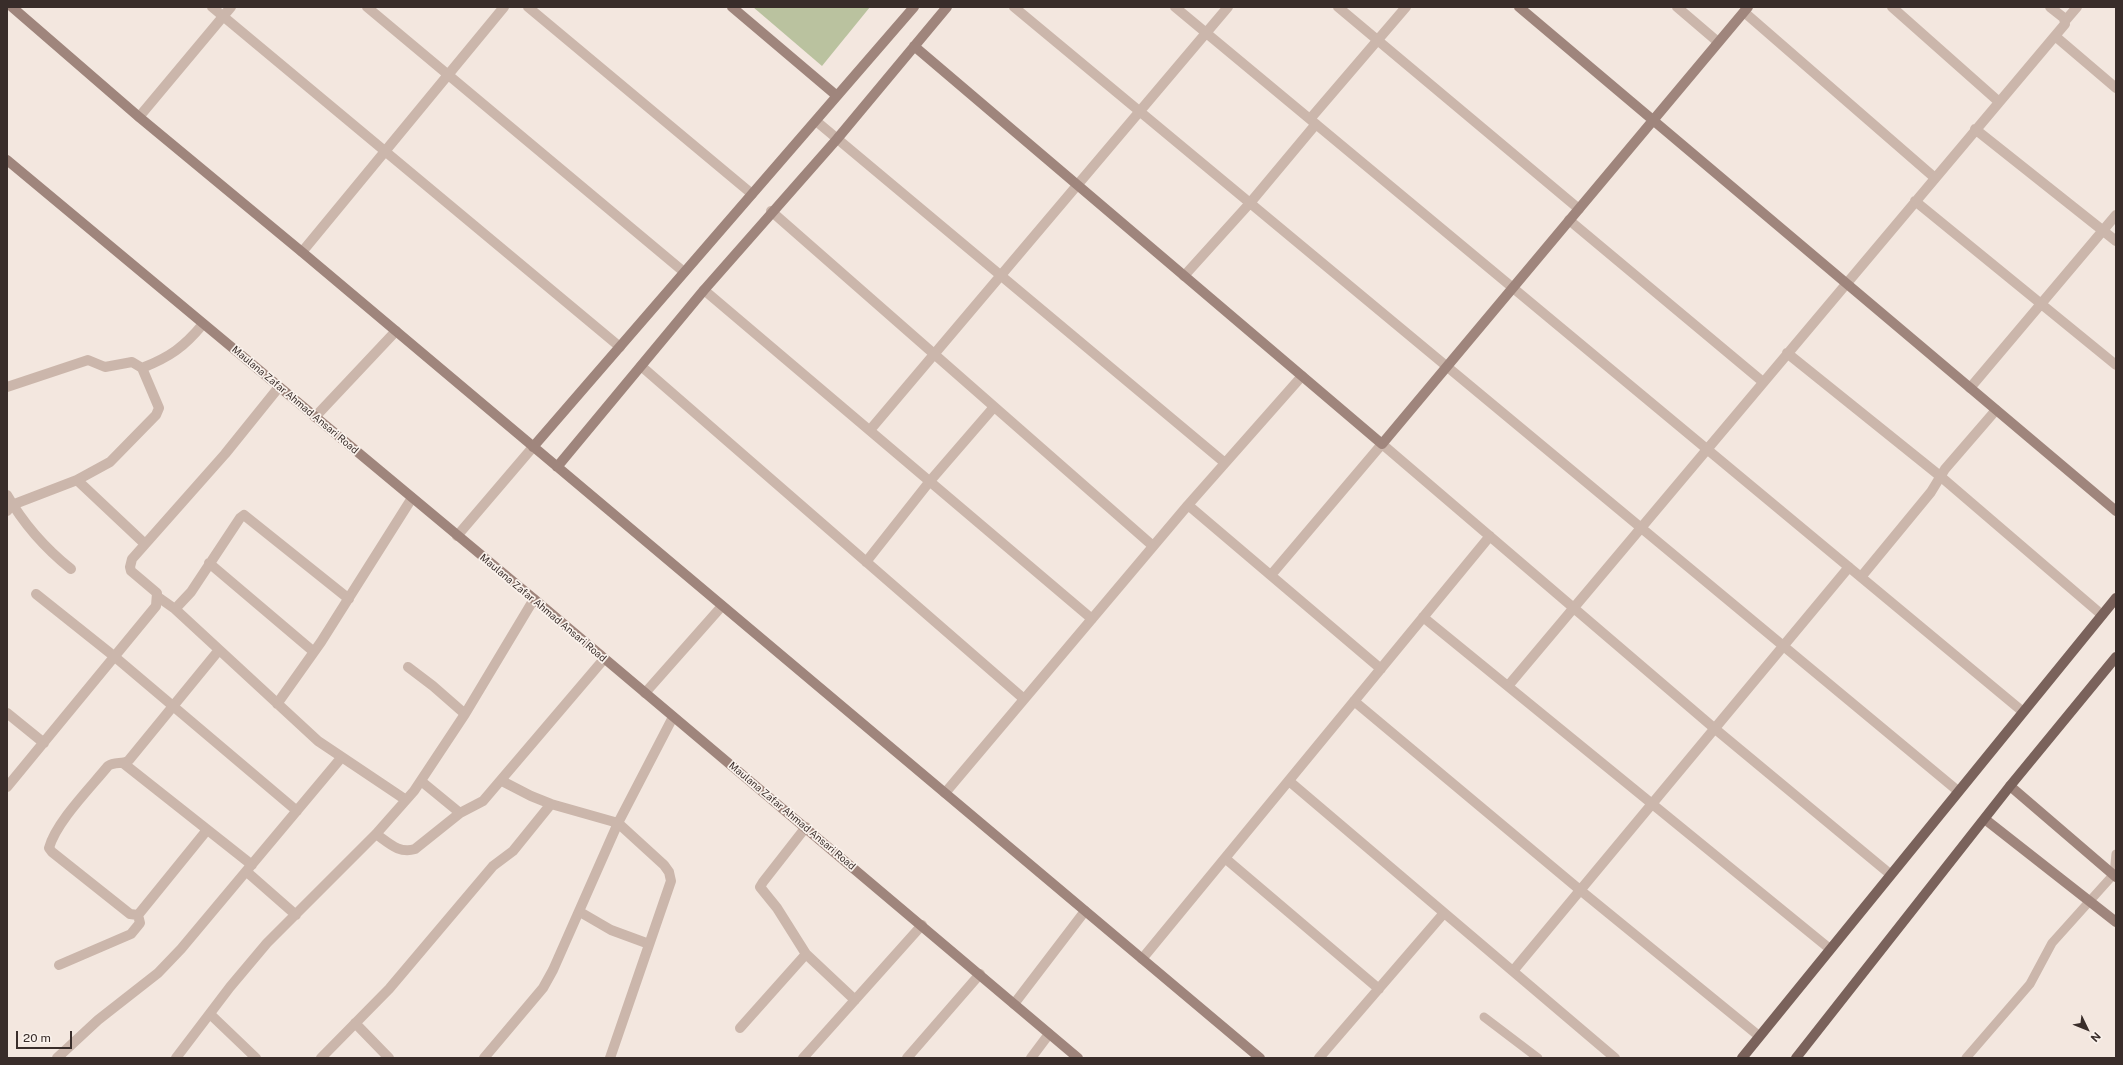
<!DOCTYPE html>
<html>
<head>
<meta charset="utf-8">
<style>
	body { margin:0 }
	#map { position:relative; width:2123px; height:1065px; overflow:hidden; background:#f3e7df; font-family:"Public Sans",sans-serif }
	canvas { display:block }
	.frame { position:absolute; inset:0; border:8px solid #392d2a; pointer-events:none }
	.north { position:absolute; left:2067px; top:1009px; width:40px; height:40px; -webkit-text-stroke:3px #faf2ec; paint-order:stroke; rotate:133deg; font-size:11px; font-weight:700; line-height:16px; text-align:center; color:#392d2a }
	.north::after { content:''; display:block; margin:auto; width:14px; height:18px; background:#392d2a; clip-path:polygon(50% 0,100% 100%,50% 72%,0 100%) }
	.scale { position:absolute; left:16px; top:1031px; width:56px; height:18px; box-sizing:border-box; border:2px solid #392d2a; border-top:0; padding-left:5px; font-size:12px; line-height:14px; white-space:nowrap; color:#392d2a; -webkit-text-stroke:3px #faf2ec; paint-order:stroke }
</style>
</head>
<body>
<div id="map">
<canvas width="2123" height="1065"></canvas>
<div class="frame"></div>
<div class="north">N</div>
<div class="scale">20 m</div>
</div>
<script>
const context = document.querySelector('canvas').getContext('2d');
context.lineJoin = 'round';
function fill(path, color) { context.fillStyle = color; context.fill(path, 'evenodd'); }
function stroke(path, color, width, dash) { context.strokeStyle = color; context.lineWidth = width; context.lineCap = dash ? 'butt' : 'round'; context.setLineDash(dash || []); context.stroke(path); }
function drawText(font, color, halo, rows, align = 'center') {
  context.font = font + ' "Public Sans",sans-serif'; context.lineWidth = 3.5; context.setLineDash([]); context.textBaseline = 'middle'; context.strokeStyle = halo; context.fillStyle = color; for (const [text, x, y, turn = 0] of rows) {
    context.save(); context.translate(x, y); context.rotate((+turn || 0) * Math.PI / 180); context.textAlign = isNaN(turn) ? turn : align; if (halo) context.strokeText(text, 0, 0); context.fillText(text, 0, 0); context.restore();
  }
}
const green = new Path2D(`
	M753 7H870L822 66Z`);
const lane = new Path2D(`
	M1484 1017 1538 1058
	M1966 1058 2030 984 2052 943 2114 874 2116 854`);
const street = new Path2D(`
	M212 7 620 347
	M367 7 684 272
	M528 7 752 194
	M1014 7 1958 791
	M1175 7 2022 711
	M1338 7 1579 209
	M1677 7 1718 42
	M1892 7 1998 101
	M1744 12 1935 178
	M2065 21 2077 7
	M2055 36 2116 88
	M139 117 231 7
	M1310 119 1406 7
	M816 121 1225 463
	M1975 129 2116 241
	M1915 201 2116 365
	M771 211 1153 546
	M1569 220 1763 382
	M302 252 504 7
	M1184 276 1250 203 1316 124
	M704 290 1092 619
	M1787 353 1940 476 2102 615
	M641 366 1024 699
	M142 368C170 357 184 347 203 324
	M7 387 88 360 105 367 132 362 142 368 159 408 156 415 110 462 77 480 12 505 7 511
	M1970 388 2116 215
	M315 417 396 331
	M870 430 1228 7
	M77 480 145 544
	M7 495C23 523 46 549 71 569
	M1188 505 1381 669
	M457 536 533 447
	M866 562 930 481 994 407
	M209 563 314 652
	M1271 575 1382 444 1714 728 1890 874
	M1861 577 1931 492 1945 469 1996 410
	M36 594 115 657 297 811
	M158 597 175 609 318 741 406 800
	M175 609 191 592 240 518 244 515 349 599
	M1423 617 1830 949
	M408 667 433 686 465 714
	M1508 686 2065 24 2064 18 2050 7
	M645 693 722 606
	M1354 701 1580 890 1759 1036
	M277 704 321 642 412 498
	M7 713 44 743
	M123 763 252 865
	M421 781 460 813
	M502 781 531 796 551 804 618 823 664 865 669 872 671 881 610 1058
	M1289 781 1615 1058
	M7 787 156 606 157 593 131 571 130 567 132 559 225 454 279 387
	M945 793 1188 505 1302 376
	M806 827 763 882 760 887 777 908 806 954 855 1000
	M207 830 138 915 130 914 52 852 49 848C56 822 91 787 108 766 115 761 123 765 129 760L219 650
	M376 834C389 843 399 854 415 849L460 813 483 801 604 659
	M1226 859 1379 989
	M247 872 296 915
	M580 912 611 930 649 944
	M1142 959 1490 536
	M59 965 131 934 140 923 138 915
	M1513 971 1849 567
	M1014 1004 1085 911
	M210 1014 256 1058
	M355 1023 389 1058
	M740 1028 806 954
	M57 1058 98 1020 158 973 181 949 341 758
	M176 1058 230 987 267 943 376 834 414 791 465 714 534 599
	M321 1058 389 989 493 866 513 851 551 804
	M484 1058 543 988 553 970 618 823 673 717
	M803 1058 922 925
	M907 1058 980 974
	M1031 1058 1049 1034
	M1319 1058 1444 913`);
const secondary = new Path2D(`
	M12 7 139 117 302 252 1260 1058
	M732 7 837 96
	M1519 7 2116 511
	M914 46 1382 444 1748 7
	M7 160 534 599 1078 1058
	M533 447 914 7
	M557 467 704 290 837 139 947 7
	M2010 786 2116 877
	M1986 820 2116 922`);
const primary = new Path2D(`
	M1742 1058 2116 598
	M1796 1058 2010 786 2116 657`);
const streetNames = [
	["Maulana Zafar Ahmad Ansari Road",295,400,40],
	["Maulana Zafar Ahmad Ansari Road",543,608,40],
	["Maulana Zafar Ahmad Ansari Road",792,816,40]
];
fill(green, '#bac29f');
stroke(lane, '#cbb6ab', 9);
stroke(street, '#cbb6ab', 10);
stroke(secondary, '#9f857c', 10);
stroke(primary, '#7a625b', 10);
drawText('10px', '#392d2a', '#faf2ec', streetNames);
</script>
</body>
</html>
